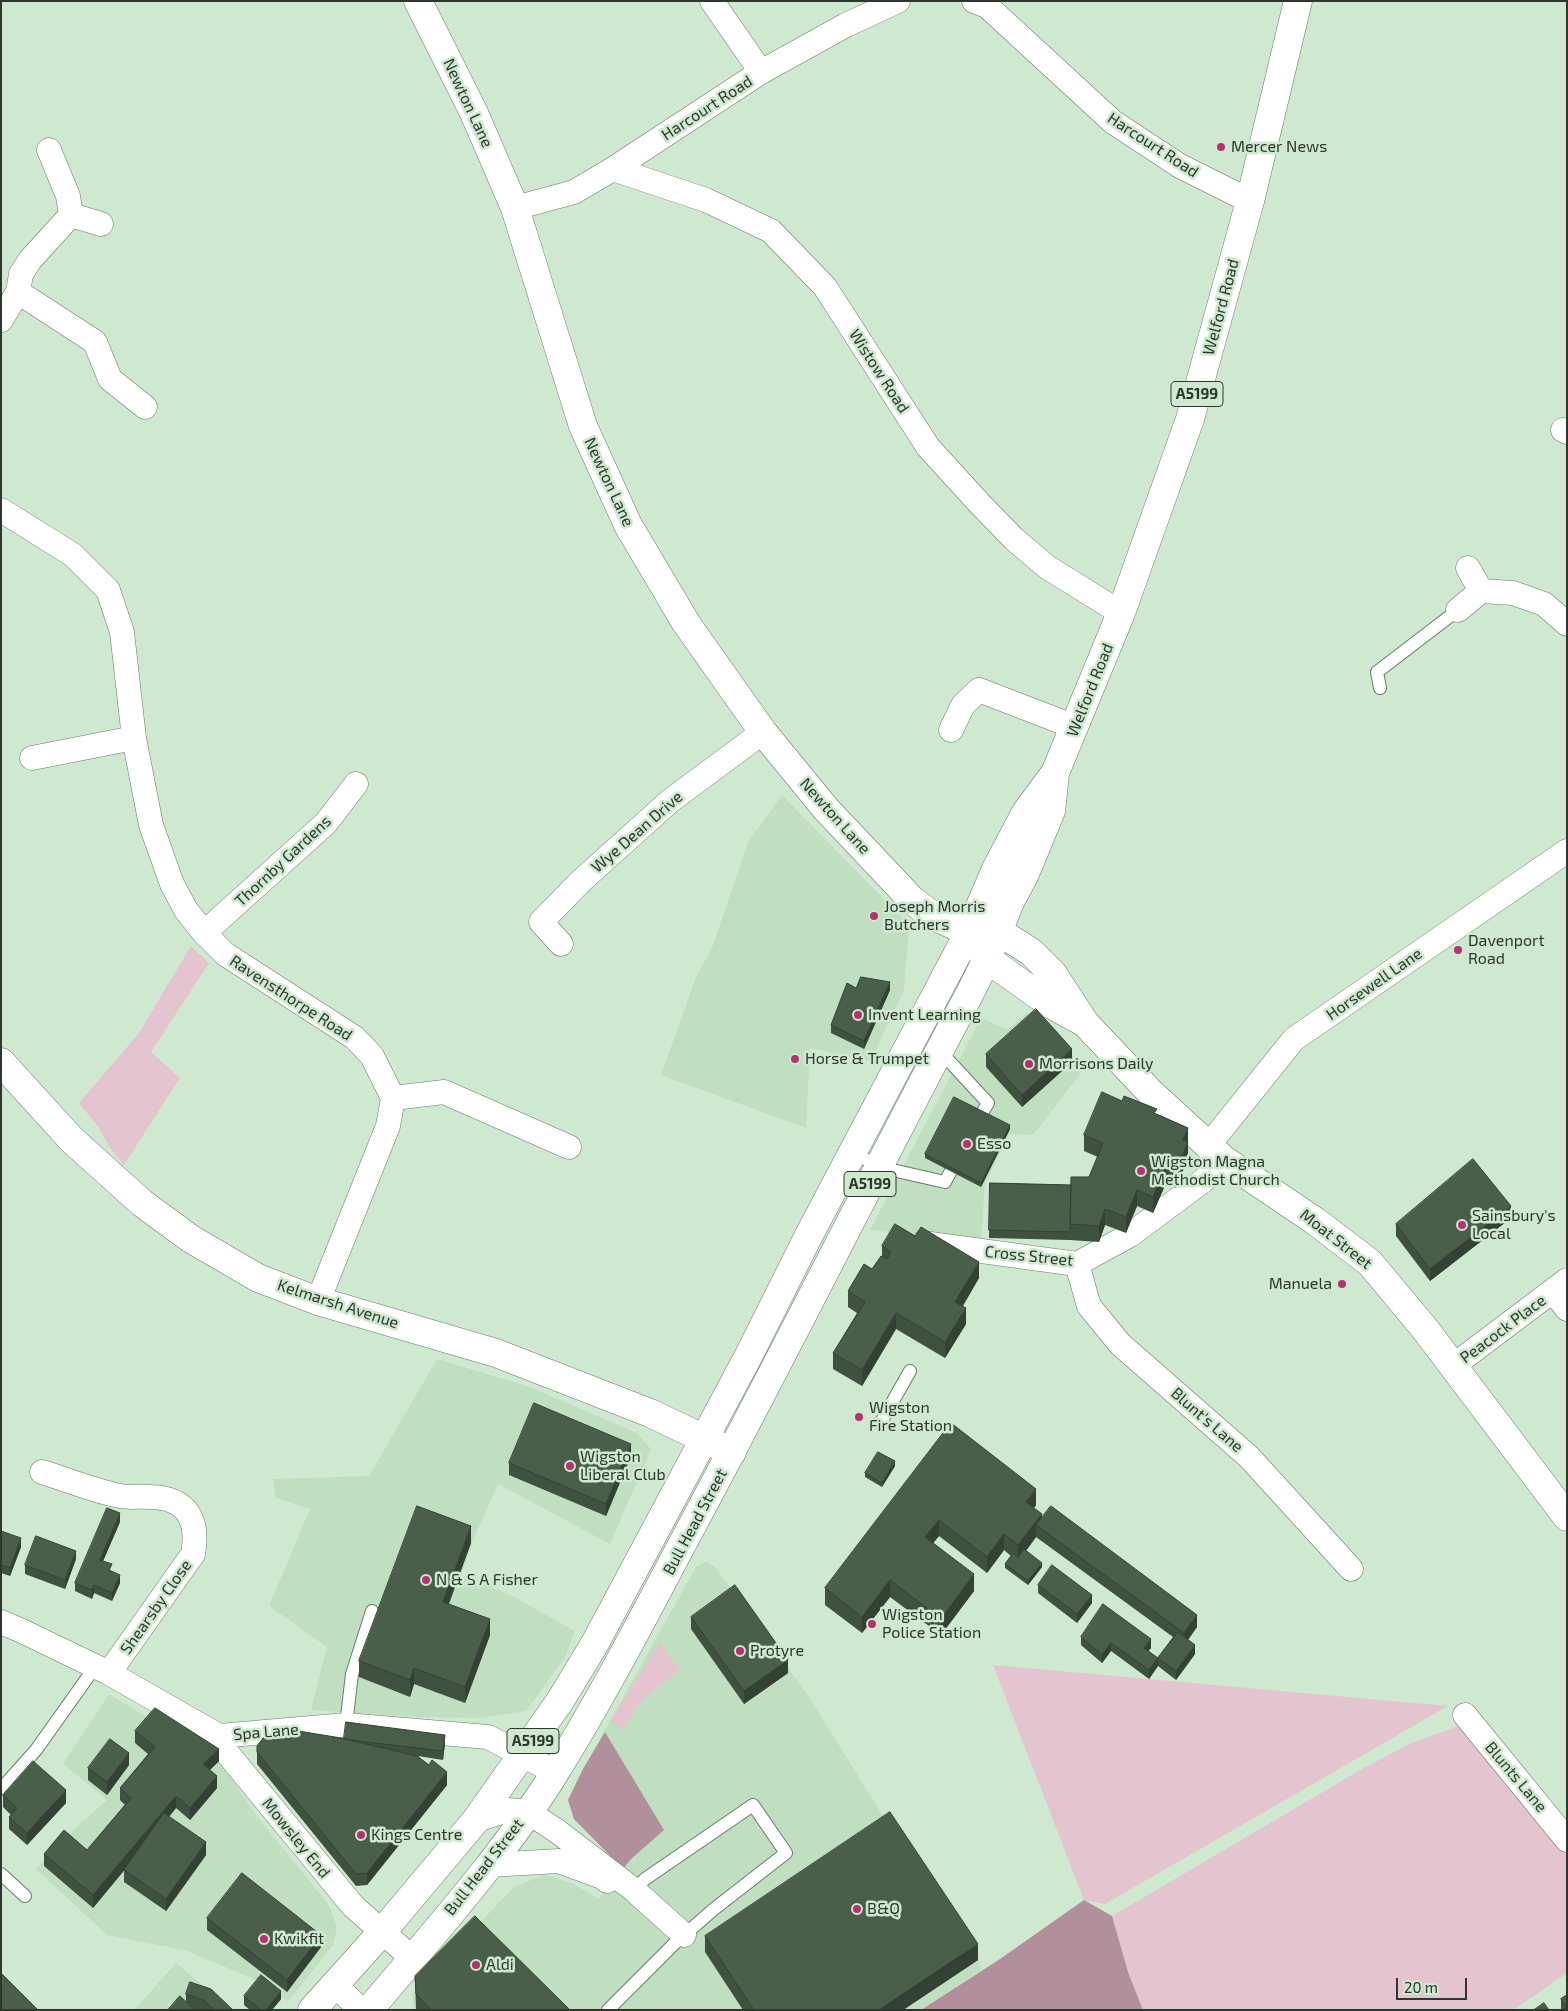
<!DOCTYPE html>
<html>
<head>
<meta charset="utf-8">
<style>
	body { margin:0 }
	#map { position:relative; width:1568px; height:2011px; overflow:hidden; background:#cfe8d0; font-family:"Exo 2",sans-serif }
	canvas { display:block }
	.frame { position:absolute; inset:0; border:2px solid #2d372e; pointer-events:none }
	.scale { position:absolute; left:1396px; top:1978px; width:71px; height:22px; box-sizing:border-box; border:2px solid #2d372e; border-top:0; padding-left:6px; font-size:15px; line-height:18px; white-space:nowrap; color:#2d372e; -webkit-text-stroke:4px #cfe8d0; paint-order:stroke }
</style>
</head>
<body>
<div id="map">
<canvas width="1568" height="2011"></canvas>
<div class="frame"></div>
<div class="scale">20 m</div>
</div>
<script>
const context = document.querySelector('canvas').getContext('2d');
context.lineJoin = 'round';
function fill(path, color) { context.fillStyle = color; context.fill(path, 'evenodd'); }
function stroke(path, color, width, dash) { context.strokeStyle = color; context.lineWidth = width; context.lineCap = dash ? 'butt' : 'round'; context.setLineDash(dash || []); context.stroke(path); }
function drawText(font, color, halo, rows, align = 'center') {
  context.font = font + ' "Exo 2",sans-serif'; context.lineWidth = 5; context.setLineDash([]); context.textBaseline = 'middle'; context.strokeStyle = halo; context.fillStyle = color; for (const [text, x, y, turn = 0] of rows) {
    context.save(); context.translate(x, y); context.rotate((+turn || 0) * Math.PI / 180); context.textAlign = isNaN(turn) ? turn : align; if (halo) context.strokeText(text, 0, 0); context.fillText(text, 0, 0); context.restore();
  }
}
const built = new Path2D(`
	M782 795 909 925 904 991 870 1061 810 1048 806 1128 661 1075 696 977 712 948 748 842Z
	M1029 1012 1084 1069 1033 1135 1009 1134 985 1184 981 1241 870 1230 981 1018 1007 1029Z
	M437 1359 530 1387 637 1433 651 1449 610 1544 498 1484 473 1540 461 1576 511 1595 575 1631 565 1657 526 1711 479 1718 413 1717 311 1710 327 1647 269 1606 310 1509 276 1498 273 1479 369 1476Z
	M707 1561 716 1568 809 1697 891 1829 978 1960 982 1970 921 2010H414L412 1994 514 1887 544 1875 572 1883 599 1899 623 1870 574 1819 568 1800 583 1769 696 1567Z
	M109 1694 219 1761 259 1819 325 1900 331 1910 337 1928 333 1945 288 2002 262 1982 184 1950 107 1935 36 1869 81 1823 107 1800 63 1764Z
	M176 1963 232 2010H134Z`);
const green = new Path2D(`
	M191 946 209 963 151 1052 180 1078 124 1165 110 1148 99 1128 79 1103 139 1033Z
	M660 1643 680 1670C654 1690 639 1700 623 1730L611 1720Z
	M993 1665 1448 1706 1105 1904 1084 1900Z
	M1467 1723 1567 1854V1973L1513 2010H1143L1128 1972 1112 1916 1362 1769 1411 1743Z`);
const forest = new Path2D(`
	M605 1732 664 1830 631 1859 623 1869 574 1819 568 1800 583 1769Z
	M1084 1900 1112 1916 1128 1972 1143 2010H921L1000 1959Z`);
const lane = new Path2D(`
	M1380 688 1377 672 1458 610
	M939 1050 988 1103 975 1125
	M853 1152 879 1167 945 1182 959 1156
	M880 1424 910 1371
	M346 1725 352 1674 372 1611
	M1 1789 36 1750 95 1667
	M1 1874 25 1896
	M608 2010 674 1944 714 1909 786 1853 753 1805 645 1879 634 1890`);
const street = new Path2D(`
	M712 1 761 72
	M974 1 987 6 1113 122 1180 166 1250 201
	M613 169 706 200 771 231 825 287 928 447 980 504 1014 539 1047 567 1121 613
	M515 208 574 192 613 169 761 72 846 25 898 1
	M71 215 101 224
	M18 292 95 342 110 379 145 407
	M1 320 18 292 21 274 30 260 71 215 68 196 49 150
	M1563 430 1567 432
	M1 510 73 555 108 590 122 632 134 738 151 825 172 884 186 910 204 933 225 954 355 1038 372 1056 393 1098 388 1126 318 1301
	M1468 568 1481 591
	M1458 610 1481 591 1513 593 1544 604 1567 624
	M951 730 963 705 979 690 1075 727
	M32 758 134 738
	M204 933 326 823 356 784
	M561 944 541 922 581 881 670 801 763 732
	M393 1098 444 1092 569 1147
	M1208 1146 1294 1039 1567 851
	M923 1243 1077 1264 1130 1235 1204 1180 1223 1159
	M1077 1264 1089 1306 1120 1344 1249 1457 1351 1569
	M1553 1291 1567 1309
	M1453 1366 1567 1280
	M42 1472C68 1480 94 1491 120 1496 130 1498 140 1496 151 1497 188 1498 199 1521 193 1554L109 1673
	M1 1622 22 1631 109 1673 219 1736 346 1725 488 1737 555 1772
	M1465 1715 1567 1840
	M219 1736 227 1753 353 1906 412 1958
	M476 1820 508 1810 528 1812 557 1831 634 1890 684 1935
	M489 1865 559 1861 602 1877 607 1881
	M335 1985 361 2010`);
const secondary = new Path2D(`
	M418 1 474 113 515 208 583 426 628 525 686 623 763 732 826 809 912 900 933 916 969 932 998 931 1031 952 1053 974 1085 1023
	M974 940 987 959 1052 1005 1085 1023 1151 1093 1223 1159 1315 1221 1370 1263 1425 1329 1567 1517
	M1 1062 72 1140 142 1203 191 1239 258 1278 318 1301 496 1353 650 1413 732 1452`);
const primary = new Path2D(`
	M312 2010 382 1932 476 1820 560 1701 594 1645 749 1355 809 1235 969 932 996 869 1026 812 1055 773 1121 613 1190 419 1250 201 1298 1
	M369 2010C433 1934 504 1855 556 1771 600 1700 639 1626 678 1552 778 1367 871 1178 970 993L987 959 1010 902 1025 874 1051 811 1055 774`);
const wall = new Path2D(`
	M856 988 890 990 864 1049 831 1033V1025Z
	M986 1054 1072 1062 1022 1107 986 1067Z
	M1157 1114 1188 1128V1158L1176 1188 1166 1183 1153 1213 1137 1206 1126 1233 1105 1225 1099 1242 1070 1240 989 1238 990 1183 1071 1185 1089 1177 1098 1157 1084 1151V1135Z
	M1010 1129 981 1187 925 1158V1154Z
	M1511 1218 1430 1281 1396 1236V1224Z
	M882 1246 979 1278 963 1306 966 1324 945 1358 896 1329 862 1386 833 1369V1353L857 1313 848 1307V1291L872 1269 882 1256Z
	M951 1423 1036 1505 1034 1508 1042 1518 1197 1627 1188 1640 1195 1654 1176 1680 1158 1666 1149 1679 1111 1651 1102 1663 1081 1645V1637L1151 1648 1148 1651 1158 1658 1173 1637 1036 1537 1026 1551 1042 1567 1028 1585 1005 1568V1564L1011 1556 1004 1550 987 1573 939 1536 933 1543 974 1591 941 1635 890 1597 862 1633 825 1605V1588Z
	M631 1456 606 1516 509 1475V1463Z
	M895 1466 882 1487 865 1477V1473Z
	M120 1522 103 1561 120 1583 112 1601 94 1593 92 1599 75 1591V1583Z
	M1 1531 21 1547 10 1576 1 1573Z
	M471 1543 449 1604 490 1635 465 1703 414 1684 410 1697 359 1677V1661Z
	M76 1559 65 1589 25 1574V1565Z
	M1038 1585 1092 1603 1077 1623 1038 1593Z
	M691 1617 788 1673 744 1704 691 1629Z
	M135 1731 219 1761 210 1770 217 1788 190 1820 176 1808 169 1817 206 1855 166 1911 124 1882V1870L93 1908 44 1866V1854L87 1850 125 1805 120 1800V1788L148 1754 135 1743Z
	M344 1738 445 1743 443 1760 418 1756 447 1785 367 1885 356 1886 257 1764V1746Z
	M129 1765 107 1795 88 1780V1768Z
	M3 1795 66 1803 27 1845 9 1829V1817L11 1815 3 1807Z
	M207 1918 321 1947 287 1992 207 1930Z
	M705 1936 978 1960 903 2010H743L705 1952Z
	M415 1976 570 2010H416Z
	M186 1994 233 2010H195L186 2002Z
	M1567 1995V2010H1561V1999Z
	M244 1996 281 1999 272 2010H250L244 2005Z`);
const shadedWall = new Path2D(`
	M890 982V990L864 1049V1041Z
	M1072 1049V1062L1022 1107V1095Z
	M1010 1125V1129L981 1187V1183Z
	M1188 1128V1158L1176 1188V1172L1183 1140Z
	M1166 1167V1183L1153 1213V1197Z
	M1137 1190V1206L1126 1233V1217Z
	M1511 1206V1218L1430 1281V1269Z
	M1105 1209V1225L1099 1242V1226Z
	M979 1262V1278L955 1318V1302Z
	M966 1308V1324L945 1358V1342Z
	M896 1313V1329L862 1386V1370Z
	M631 1444V1456L606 1516V1504Z
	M895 1461V1466L882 1487V1483Z
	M1036 1489V1505L1026 1518V1502Z
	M120 1513V1522L100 1568V1560Z
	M1042 1514V1529L1036 1525V1537L1018 1561V1545Z
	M939 1520V1536L925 1553V1537Z
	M471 1526V1543L443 1618V1602Z
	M1004 1534V1550L987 1573V1557Z
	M21 1538V1547L10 1576V1568Z
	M76 1551V1559L65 1589V1580Z
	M1042 1563V1567L1028 1585V1581Z
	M974 1574V1591L941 1635V1619Z
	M120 1575V1583L112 1601V1593Z
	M890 1580V1597L862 1633V1617Z
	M94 1585V1593L92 1599V1590Z
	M1092 1595V1603L1077 1623V1614Z
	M1197 1615V1627L1184 1645V1633Z
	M490 1619V1635L465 1703V1687Z
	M1151 1639V1648L1144 1656V1648Z
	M1111 1643V1651L1102 1663V1655Z
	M1195 1645V1654L1176 1680V1671Z
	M1158 1658V1666L1149 1679V1670Z
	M788 1660V1673L744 1704V1691Z
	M414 1668V1684L410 1697V1680Z
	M445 1735V1743L443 1760V1751Z
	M219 1749V1761L203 1776V1764Z
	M129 1753V1765L107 1795V1782Z
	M447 1772V1785L367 1885V1873Z
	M217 1776V1788L190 1820V1808Z
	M66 1790V1803L27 1845V1833Z
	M176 1796V1808L93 1908V1895Z
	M206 1842V1855L166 1911V1899Z
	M321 1935V1947L287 1992V1980Z
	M978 1944V1960L903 2010H879Z
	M281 1991V1999L272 2010H266Z`);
const building = new Path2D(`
	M861 977 890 982 864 1041 831 1025 847 983 856 988Z
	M1036 1009 1072 1049 1022 1095 986 1054Z
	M1102 1092 1122 1101 1124 1096 1157 1109 1154 1113 1188 1128 1183 1140 1188 1142 1176 1172 1166 1167 1153 1197 1137 1190 1126 1217 1105 1209 1099 1226 1070 1224 1071 1177H1089L1103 1143 1084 1135Z
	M954 1097 1010 1125 981 1183 925 1154Z
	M1473 1159 1511 1206 1430 1269 1396 1224Z
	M990 1183 1071 1185 1070 1232 989 1230Z
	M895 1224 915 1236 921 1227 979 1262 955 1302 966 1308 945 1342 896 1313 862 1370 833 1353 865 1302 848 1291 864 1264 872 1269 881 1256 887 1259 891 1252 882 1246Z
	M534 1403 631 1444 606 1504 509 1463Z
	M951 1423 1036 1489 1026 1502 1042 1514 1018 1545 1004 1534 987 1557 939 1520 925 1537 974 1574 941 1619 890 1580 862 1617 825 1588Z
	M878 1452 895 1461 882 1483 865 1473Z
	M417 1506 471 1526 443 1602 490 1619 465 1687 414 1668 410 1680 359 1661Z
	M1051 1506 1197 1615 1184 1633 1036 1525Z
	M107 1508 120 1513 100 1560 112 1564 109 1570 120 1575 112 1593 94 1585 92 1590 75 1583Z
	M1 1531 21 1538 10 1568 1 1565Z
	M36 1536 76 1551 65 1580 25 1565Z
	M1024 1549 1042 1563 1028 1581 1005 1564 1013 1553 1018 1557Z
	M1052 1565 1092 1595 1077 1614 1038 1585Z
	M735 1585 788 1660 744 1691 691 1617Z
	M1103 1604 1151 1639 1144 1648 1158 1658 1149 1670 1111 1643 1102 1655 1081 1637Z
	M1178 1632 1195 1645 1176 1671 1158 1658Z
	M155 1708 219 1749 203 1764 217 1776 190 1808 176 1796 93 1895 44 1854 64 1830 87 1850 131 1798 120 1788 155 1747 135 1731Z
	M346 1722 445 1735 443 1751 350 1740 344 1738Z
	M292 1730 341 1738 417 1756 429 1765 432 1760 447 1772 367 1873 356 1874 257 1752V1746L263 1738Z
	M110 1739 129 1753 107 1782 88 1768Z
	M33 1761 66 1790 27 1833 9 1817 17 1808 3 1795Z
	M890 1812 978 1944 879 2010H754L705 1936Z
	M164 1813 206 1842 166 1899 124 1870Z
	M242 1873 321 1935 287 1980 207 1918Z
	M475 1916 570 2010H431L416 1994 415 1976Z
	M1 1973 38 2010H1Z
	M261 1975 281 1991 266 2010H261L244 1996Z
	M190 1982 211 1989 233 2010H214L204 2000 186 1994Z
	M1567 1995V2006L1561 1999Z
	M180 1996 195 2010H168Z
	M1544 2003 1549 2010H1534Z`);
const markers = [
	[1221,147,5,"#b73071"],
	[874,916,5,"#b73071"],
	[1458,950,5,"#b73071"],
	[858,1015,5,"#b73071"],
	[795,1059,5,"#b73071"],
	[1029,1064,5,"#b73071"],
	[967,1144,5,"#b73071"],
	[1141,1171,5,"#b73071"],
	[1462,1225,5,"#b73071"],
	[1342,1284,5,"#b73071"],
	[859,1417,5,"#b73071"],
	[570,1466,5,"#b73071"],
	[426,1580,5,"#b73071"],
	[872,1624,5,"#b73071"],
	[740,1651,5,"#b73071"],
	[361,1835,5,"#b73071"],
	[857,1909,5,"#b73071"],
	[264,1939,5,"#b73071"],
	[476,1965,5,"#b73071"]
];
const shields = [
	[1197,394,52],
	[870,1184,52],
	[533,1741,52]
];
const shieldNames = [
	["A5199",1197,394],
	["A5199",870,1184],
	["A5199",533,1741]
];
const streetNames = [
	["Newton Lane",468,103,65],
	["Harcourt Road",707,108,-33],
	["Harcourt Road",1153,145,33],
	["Welford Road",1221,307,-75],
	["Wistow Road",879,371,57],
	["Newton Lane",609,482,65],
	["Welford Road",1090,690,-68],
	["Newton Lane",835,816,48],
	["Wye Dean Drive",637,832,-41],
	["Thornby Gardens",283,861,-43],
	["Horsewell Lane",1374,984,-35],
	["Ravensthorpe Road",291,998,33],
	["Moat Street",1336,1239,38],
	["Cross Street",1029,1256,6],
	["Kelmarsh Avenue",338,1304,18],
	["Peacock Place",1503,1329,-37],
	["Blunt's Lane",1207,1420,41],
	["Bull Head Street",695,1522,-62],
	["Shearsby Close",156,1607,-55],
	["Spa Lane",266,1732,-5],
	["Blunts Lane",1516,1777,50],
	["Mowsley End",296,1838,51],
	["Bull Head Street",484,1867,-52]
];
const poiNames = [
	["Mercer News",1231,147],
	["Joseph Morris",884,907],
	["Butchers",884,925],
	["Davenport",1468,941],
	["Road",1468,959],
	["Invent Learning",868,1015],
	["Horse & Trumpet",805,1059],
	["Morrisons Daily",1039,1064],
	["Esso",977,1144],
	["Wigston Magna",1151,1162],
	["Methodist Church",1151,1180],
	["Sainsbury's",1472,1216],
	["Local",1472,1234],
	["Manuela",1332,1284,"right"],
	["Wigston",869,1408],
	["Fire Station",869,1426],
	["Wigston",580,1457],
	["Liberal Club",580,1475],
	["N & S A Fisher",436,1580],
	["Wigston",882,1615],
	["Police Station",882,1633],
	["Protyre",750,1651],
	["Kings Centre",371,1835],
	["B&Q",867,1909],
	["Kwikfit",274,1939],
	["Aldi",486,1965]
];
fill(built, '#c0dfc1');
fill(green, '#e4c5cf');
fill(forest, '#b1909b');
stroke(lane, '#657c66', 14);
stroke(street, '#657c66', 25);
stroke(secondary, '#657c66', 29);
stroke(primary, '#657c66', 29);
stroke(lane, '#fff', 12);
stroke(street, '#fff', 24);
stroke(secondary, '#fff', 28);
stroke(primary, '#fff', 28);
fill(wall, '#3f5240');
fill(shadedWall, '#334234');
fill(building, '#495f4a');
stroke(building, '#334234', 1);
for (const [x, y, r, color] of markers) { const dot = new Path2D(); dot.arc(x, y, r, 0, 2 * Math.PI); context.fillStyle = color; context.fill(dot); stroke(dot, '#cfe8d0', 2); }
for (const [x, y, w] of shields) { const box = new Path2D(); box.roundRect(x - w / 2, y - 12.5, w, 25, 4); context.fillStyle = '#cfe8d0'; context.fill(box); stroke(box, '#2d372e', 1); }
drawText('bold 15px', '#2d372e', null, shieldNames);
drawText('16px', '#2d372e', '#cfe8d0', streetNames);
drawText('16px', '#2d372e', '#cfe8d0', poiNames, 'left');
</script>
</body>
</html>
